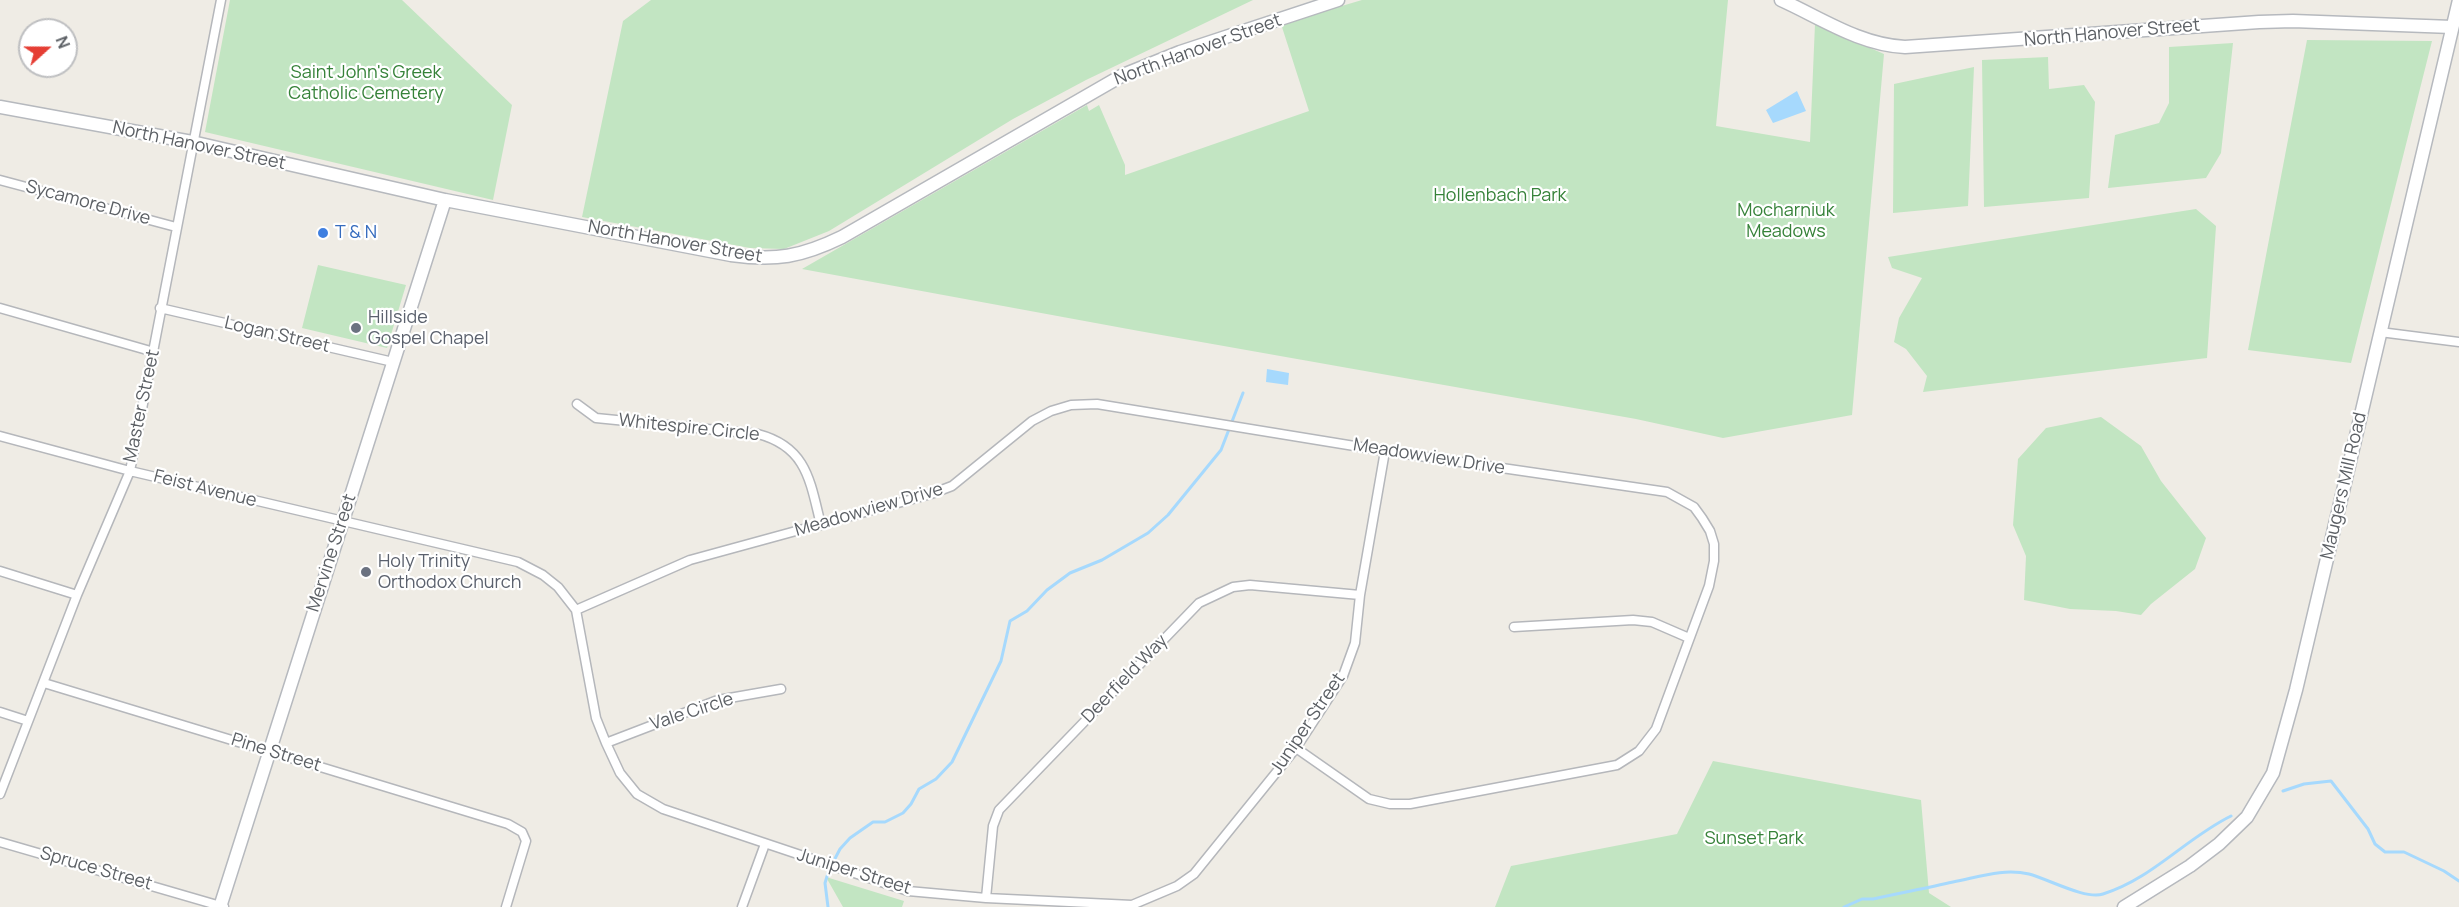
<!DOCTYPE html>
<html>
<head>
<meta charset="utf-8">
<style>
	body { margin:0 }
	#map { position:relative; width:2459px; height:907px; overflow:hidden; background:#efece5; font-family:Manrope,sans-serif }
	canvas { display:block }
	.north { position:absolute; left:18px; top:18px; width:60px; height:60px; box-sizing:border-box; background:#fff; border:2px solid #bebfc1; border-radius:50%; rotate:69deg; font-size:16px; font-weight:700; line-height:24px; text-align:center; color:#5c6065 }
	.north::after { content:''; display:block; margin:auto; width:21px; height:27px; background:#e53e34; clip-path:polygon(50% 0,100% 100%,50% 72%,0 100%) }
</style>
</head>
<body>
<div id="map">
<canvas width="2459" height="907"></canvas>
<div class="north">N</div>
</div>
<script>
const context = document.querySelector('canvas').getContext('2d');
context.lineJoin = 'round';
function fill(path, color) { context.fillStyle = color; context.fill(path, 'evenodd'); }
function stroke(path, color, width, dash) { context.strokeStyle = color; context.lineWidth = width; context.lineCap = dash ? 'butt' : 'round'; context.setLineDash(dash || []); context.stroke(path); }
function drawText(font, color, halo, rows, align = 'center') {
  context.font = font + ' Manrope,sans-serif'; context.lineWidth = 4.5; context.setLineDash([]); context.textBaseline = 'middle'; context.strokeStyle = halo; context.fillStyle = color; for (const [text, x, y, turn = 0] of rows) {
    context.save(); context.translate(x, y); context.rotate((+turn || 0) * Math.PI / 180); context.textAlign = isNaN(turn) ? turn : align; if (halo) context.strokeText(text, 0, 0); context.fillText(text, 0, 0); context.restore();
  }
}
const green = new Path2D(`
	M230 0H402L512 105 493 200 205 132Z
	M651 0H1253L1086 80 1013 119 829 231 784 249 750 248 582 217 623 21Z
	M1362 0H1728L1716 126 1810 142 1815 24 1884 54 1852 415 1723 438 1636 419 1139 331 802 269 1087 105 1089 111 1099 105 1125 165V175L1309 111 1281 24Z
	M2307 40 2432 41 2351 363 2248 350Z
	M2233 43 2221 153 2206 178 2108 188 2115 135 2159 123 2169 103V47Z
	M2048 57 2049 89 2084 85 2095 102 2089 198 1984 207 1982 60Z
	M1974 67 1968 206 1893 213 1894 84Z
	M2196 209 2216 226 2207 358 1923 392 1927 376 1906 349 1894 342 1899 318 1922 278 1892 268 1888 257Z
	M318 265 406 285 387 348 302 328Z
	M2101 417 2141 446 2161 481 2206 538 2195 569 2151 604 2141 615 2116 611 2070 609 2024 600 2026 556 2013 525 2018 459 2046 428Z
	M1713 761 1921 800 1929 893 1951 907H1495L1511 866 1677 834Z
	M826 877 904 901 902 907H843Z`);
const water = new Path2D(`
	M1797 91 1806 111 1773 123 1766 110Z
	M1267 369 1289 373 1288 385 1266 382Z`);
const stream = new Path2D(`
	M2283 791 2304 784 2331 781 2368 829 2375 844 2385 852H2404L2444 871 2459 881
	M828 907 825 883 829 870 840 849 850 838 873 822H885L903 813 911 804 919 789 936 779 952 762 1001 661 1010 621 1027 611 1047 590 1070 573 1102 560 1148 533 1168 515 1221 450 1243 393
	M1844 907 1862 899H1873C1900 893 1927 888 1953 882 1979 877 2003 868 2029 874 2048 879 2086 900 2103 894 2152 879 2186 838 2231 816`);
const street = new Path2D(`
	M0 180 176 227
	M0 308 154 352
	M160 308 393 362
	M2380 332 2459 342
	M577 404 596 418 758 434C807 447 810 481 821 525
	M0 436 130 471 518 562 543 575 558 587 576 610 596 718 606 743 620 773 637 794 663 809 908 891 986 898 1132 905 1177 886 1194 874 1296 748 1343 676 1355 643 1360 595 1385 451
	M0 571 77 595
	M576 610 690 560 931 494 952 486 1032 421 1051 411 1071 405 1097 404 1385 451 1667 492 1694 507 1702 518 1710 531 1714 544V561L1709 586 1656 729 1639 751 1617 765 1410 804H1390L1369 799 1296 748
	M1514 627 1633 620 1652 622 1689 638
	M44 683 508 824 522 832 526 841 506 907
	M0 712 28 721
	M606 743 718 700 781 689
	M0 794 77 595 130 471 221 0
	M0 842 224 907
	M986 898 993 826 999 810 1199 603 1233 587 1250 585 1360 595
	M742 907 765 844`);
const secondary = new Path2D(`
	M1781 0C1821 18 1860 45 1905 47L2259 22 2293 21 2452 27
	M0 107 192 142 445 200 731 255C776 261 801 257 842 237L1123 75 1180 52 1338 0
	M220 907 445 200
	M2124 907 2190 866 2219 844 2247 817 2273 773 2296 690 2459 0`);
const markers = [
	[323,233,6,"#3f7fe0"],
	[356,328,6,"#6b7280"],
	[366,572,6,"#6b7280"]
];
const streetNames = [
	["North Hanover Street",2112,33,-5],
	["North Hanover Street",1198,50,-20],
	["North Hanover Street",199,146,12],
	["Sycamore Drive",88,203,15],
	["North Hanover Street",675,242,10],
	["Logan Street",277,335,13],
	["Master Street",142,406,-78],
	["Whitespire Circle",689,428,6],
	["Meadowview Drive",1429,457,9],
	["Maugers Mill Road",2344,486,-77],
	["Feist Avenue",205,489,14],
	["Meadowview Drive",869,510,-16],
	["Mervine Street",332,553,-72],
	["Deerfield Way",1125,679,-46],
	["Vale Circle",692,712,-18],
	["Juniper Street",1308,724,-56],
	["Pine Street",276,753,17],
	["Spruce Street",96,869,16],
	["Juniper Street",854,872,17]
];
const parkNames = [
	["Saint John's Greek",366,73],
	["Catholic Cemetery",366,94],
	["Hollenbach Park",1500,196],
	["Mocharniuk",1786,211],
	["Meadows",1786,232],
	["Sunset Park",1754,839]
];
const shopNames = [
	["T & N",335,233]
];
const worshipNames = [
	["Hillside",368,318],
	["Gospel Chapel",368,339],
	["Holy Trinity",378,562],
	["Orthodox Church",378,583]
];
fill(green, '#c2e5c2');
fill(water, '#a6d9fd');
stroke(stream, '#a6d9fd', 3);
stroke(street, '#b5b7bb', 11);
stroke(secondary, '#b6b9be', 15);
stroke(street, '#fff', 8);
stroke(secondary, '#fff', 12);
for (const [x, y, r, color] of markers) { const dot = new Path2D(); dot.arc(x, y, r, 0, 2 * Math.PI); context.fillStyle = color; context.fill(dot); stroke(dot, '#fff', 2); }
drawText('18px', '#5c6065', '#fff', streetNames);
drawText('18px', '#368239', '#fff', parkNames);
drawText('18px', '#366cbe', '#fff', shopNames, 'left');
drawText('18px', '#5b616d', '#fff', worshipNames, 'left');
</script>
</body>
</html>
